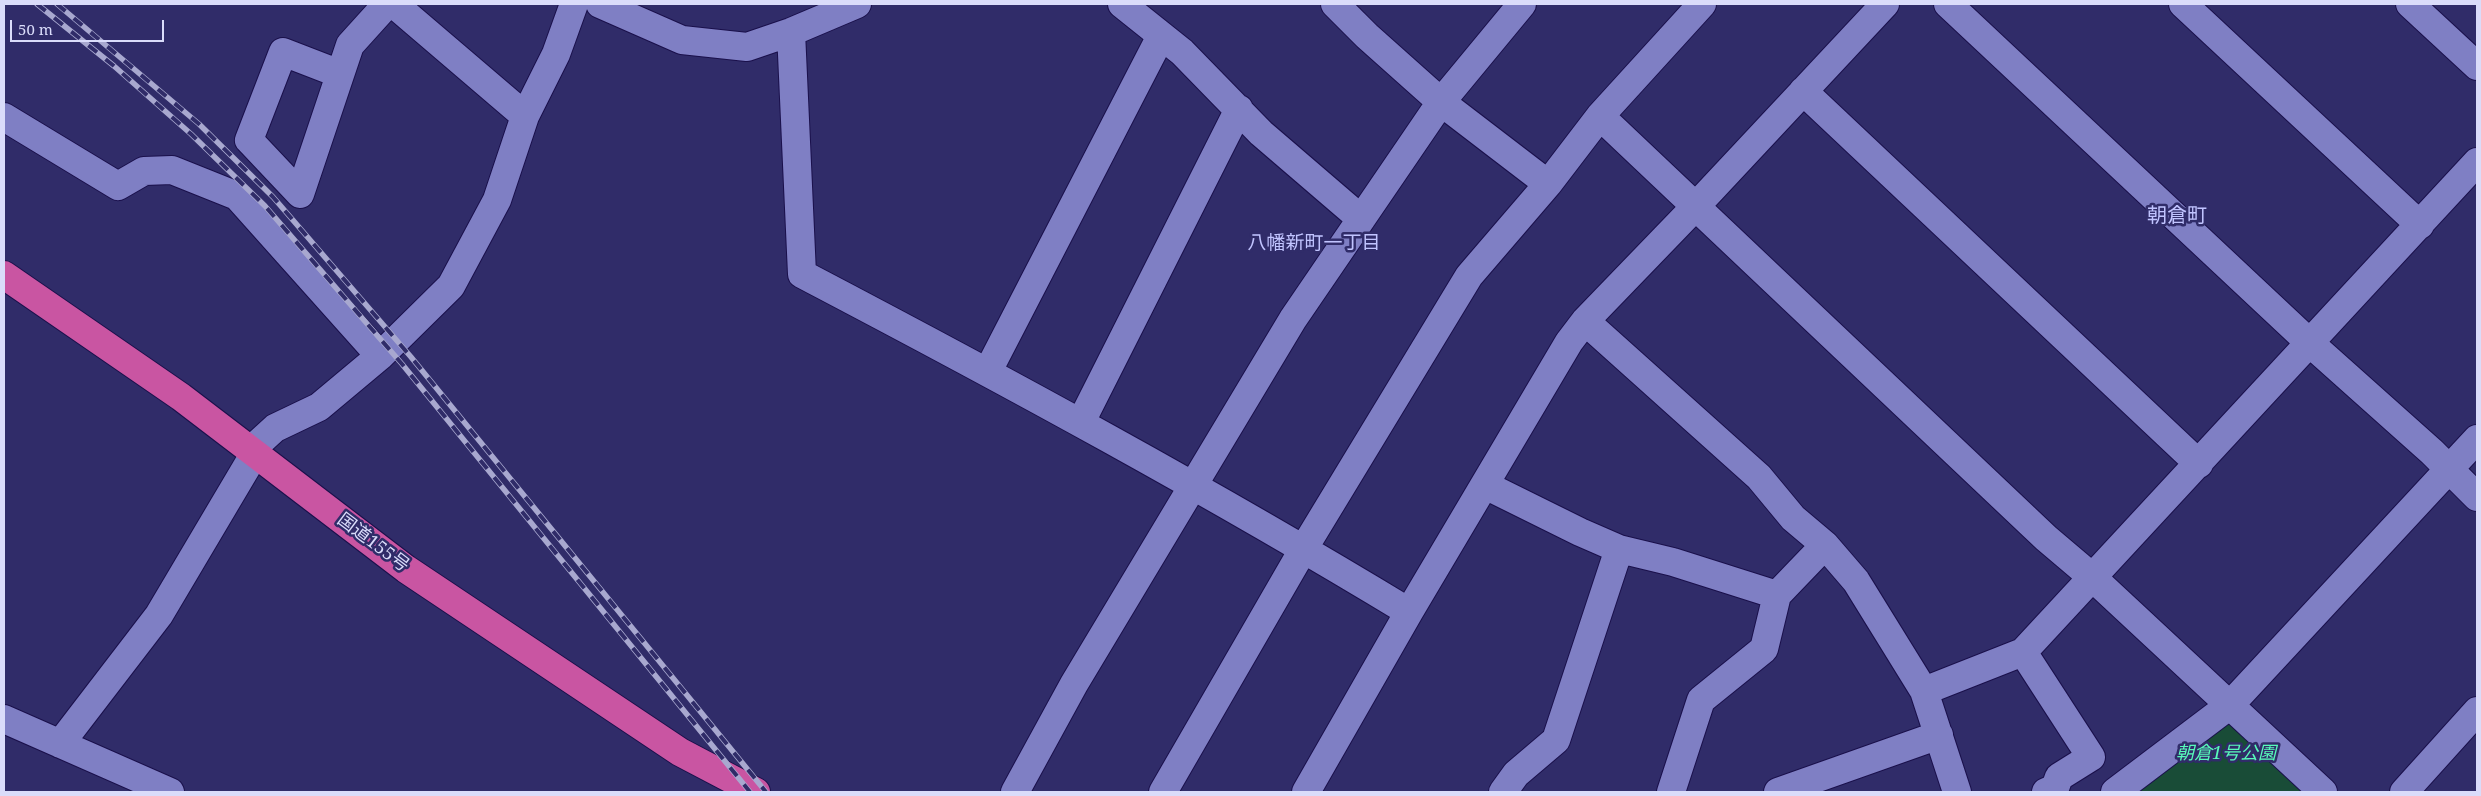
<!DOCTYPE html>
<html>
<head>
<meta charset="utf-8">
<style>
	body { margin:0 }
	#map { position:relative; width:2481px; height:796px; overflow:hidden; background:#302c69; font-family:"Noto Serif",serif }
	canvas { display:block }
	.frame { position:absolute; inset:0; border:5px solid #dadcfa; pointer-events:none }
	.scale { position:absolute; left:10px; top:20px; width:154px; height:22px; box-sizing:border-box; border:2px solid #dadcfa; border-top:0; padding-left:6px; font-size:15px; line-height:18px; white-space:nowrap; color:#dadcfa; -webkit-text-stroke:4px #302c69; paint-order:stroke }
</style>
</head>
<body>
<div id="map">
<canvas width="2481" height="796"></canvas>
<div class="frame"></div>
<div class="scale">50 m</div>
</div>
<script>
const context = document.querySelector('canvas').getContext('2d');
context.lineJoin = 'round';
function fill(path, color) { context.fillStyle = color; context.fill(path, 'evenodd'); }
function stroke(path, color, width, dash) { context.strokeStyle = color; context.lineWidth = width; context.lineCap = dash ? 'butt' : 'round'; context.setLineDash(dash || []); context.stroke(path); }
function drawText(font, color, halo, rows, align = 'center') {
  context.font = font + ' "Noto Serif","Noto Sans JP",serif'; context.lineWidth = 5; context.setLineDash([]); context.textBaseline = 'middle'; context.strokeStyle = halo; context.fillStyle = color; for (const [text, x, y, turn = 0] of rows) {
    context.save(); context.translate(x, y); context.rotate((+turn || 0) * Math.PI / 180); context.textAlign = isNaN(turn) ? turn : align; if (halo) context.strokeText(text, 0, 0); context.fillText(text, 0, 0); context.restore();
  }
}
const green = new Path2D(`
	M2230 705 2323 792H2115Z`);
const minor = new Path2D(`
	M394 4 525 116
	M600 4 682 40 747 47 791 32 857 4
	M1122 4 1182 52 1261 133 1360 218
	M1335 4 1367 36 1441 102 1548 184
	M1948 4 2311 344 2432 452 2477 497
	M2183 4 2420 225
	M2410 4 2477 66
	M791 32 802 274C1008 382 1211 492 1409 612
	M340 74 283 52 249 140 300 194 350 45 387 4
	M1803 91 2199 464
	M1600 116 2046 538 2092 577 2323 792
	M4 117 118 186 144 171 172 170 237 196 380 356
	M1585 321 1759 477 1793 518 1825 545 1856 581 1924 691 1957 792
	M988 371 1161 36
	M1081 422 1239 109
	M1485 485 1580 532 1619 549 1673 562 1777 595 1825 545
	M2023 652 2091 757 2059 777 2055 788 2046 792
	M1924 691 2023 652 2477 162
	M4 719 170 792
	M60 744 159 615 255 453 252 449 275 428 319 407 380 356 451 286 497 200 525 116 556 54 574 4
	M1015 792 1074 684 1293 319 1441 102 1522 4
	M1163 792 1304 548 1469 276 1548 184 1600 116 1702 4
	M1306 792 1409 612 1569 342 1585 321 1696 206 1885 4
	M1503 792 1516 774 1556 740 1619 549
	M1671 792 1701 700 1764 649 1777 595
	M1778 792 1939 735
	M2115 792 2230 705 2477 439
	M2404 792 2477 711`);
const highway = new Path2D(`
	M4 275 181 397 406 569 680 752 756 792`);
const rail = new Path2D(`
	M37 4 114 66 191 134 265 206 402 364 750 792
	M57 4 199 124 273 197 411 357 766 792`);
const streetNames = [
	["国道155号",373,543,37]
];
const parkNames = [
	["朝倉1号公園",2226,754]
];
const neighbourhoodNames = [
	["八幡新町一丁目",1314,244]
];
const quarterNames = [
	["朝倉町",2177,216]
];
fill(green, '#194c37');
stroke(minor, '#1a104b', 30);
stroke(highway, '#1a104b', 30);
stroke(minor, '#7f7fc4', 28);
stroke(highway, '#c955a2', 28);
stroke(rail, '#a8a8cf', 5.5);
stroke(rail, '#302c69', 4, [11]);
drawText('18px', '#dadcfa', '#302c69', streetNames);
drawText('italic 18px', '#58fbba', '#302c69', parkNames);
drawText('19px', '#c1c4ff', '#302c69', neighbourhoodNames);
drawText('20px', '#c1c4ff', '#302c69', quarterNames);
</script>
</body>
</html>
